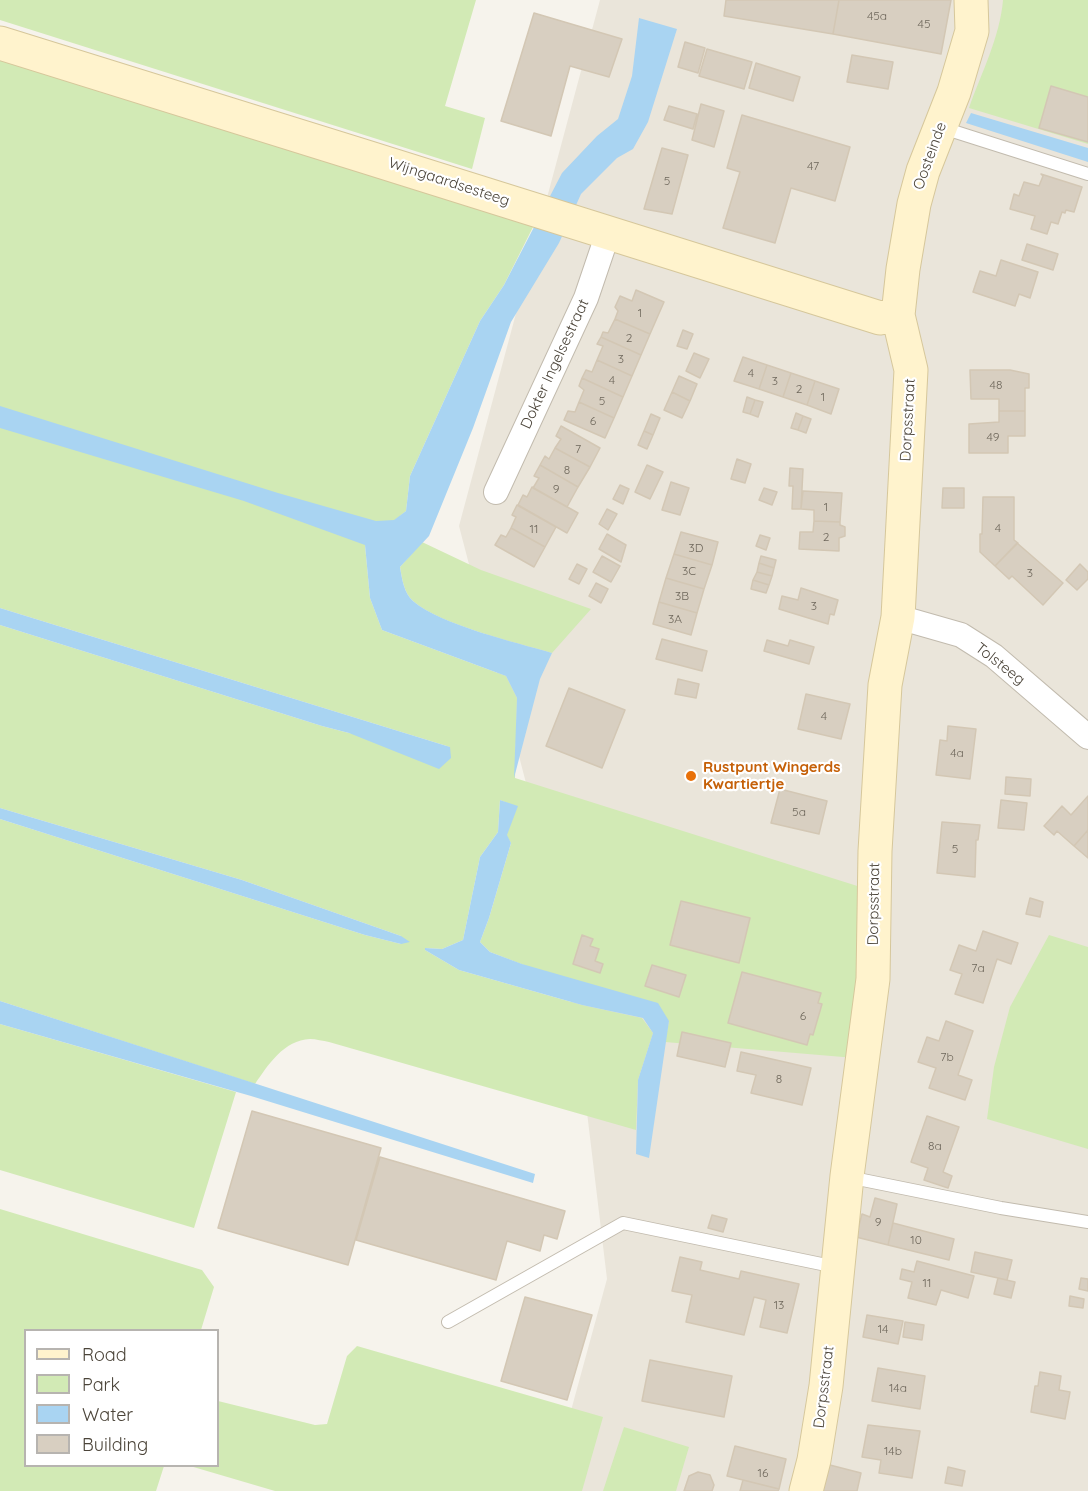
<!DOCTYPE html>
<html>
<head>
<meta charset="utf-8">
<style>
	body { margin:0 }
	#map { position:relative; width:1088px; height:1491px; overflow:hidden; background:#f6f3ec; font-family:Quicksand,sans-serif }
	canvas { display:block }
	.legend { position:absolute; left:24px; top:1329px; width:195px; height:138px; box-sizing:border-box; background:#fff; border:2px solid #b7b4b0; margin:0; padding:8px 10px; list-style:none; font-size:18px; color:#4b4439 }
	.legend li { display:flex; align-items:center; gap:12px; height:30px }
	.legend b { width:30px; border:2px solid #b7b4b0 }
</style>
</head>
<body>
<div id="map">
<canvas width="1088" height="1491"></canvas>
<ul class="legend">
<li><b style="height:8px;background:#fff3cd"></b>Road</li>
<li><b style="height:16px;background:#d2eab5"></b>Park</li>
<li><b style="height:16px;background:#a9d4f2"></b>Water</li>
<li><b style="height:16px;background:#d8cfc1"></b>Building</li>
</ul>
</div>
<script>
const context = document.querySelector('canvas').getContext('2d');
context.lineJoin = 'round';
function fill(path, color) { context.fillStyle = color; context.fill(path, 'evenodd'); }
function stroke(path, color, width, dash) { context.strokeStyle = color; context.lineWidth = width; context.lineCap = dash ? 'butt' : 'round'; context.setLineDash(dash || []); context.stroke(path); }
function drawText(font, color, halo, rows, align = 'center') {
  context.font = font + ' Quicksand,sans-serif'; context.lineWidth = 4.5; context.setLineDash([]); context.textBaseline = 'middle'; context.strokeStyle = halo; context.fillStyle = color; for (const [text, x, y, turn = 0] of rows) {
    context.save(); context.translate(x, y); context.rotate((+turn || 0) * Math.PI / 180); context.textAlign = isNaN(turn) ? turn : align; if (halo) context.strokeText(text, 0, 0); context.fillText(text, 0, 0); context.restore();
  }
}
const residential = new Path2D(`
	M600 0H1088V1491H549L607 1279 577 1029 526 783 459 526Z`);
const green = new Path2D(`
	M0 0H476L445 106 485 118 472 169 0 20Z
	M1003 0H1088V144L969 108C981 74 1000 37 1003 0Z
	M0 54 538 217 504 285 480 321 410 476 406 511 365 545 370 598 382 630 506 676 517 698 515 778 870 890 855 1058 665 1042 669 1021 490 952 480 942 489 918 511 843 506 835 517 807 500 800 498 832 480 857 463 940 442 949 425 948V950L459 970 582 1005 642 1018 653 1033 638 1080 636 1130 329 1042C323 1041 316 1039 310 1039 284 1040 268 1065 255 1084L0 1001V819L365 935 401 944V936L242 880 0 808V625L322 726 349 733 450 747 0 608Z
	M422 542 481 570 591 609 552 653C515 642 440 625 413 601 404 593 402 579 400 567Z
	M1049 935 1088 947V1149L987 1119 994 1067 1010 1007Z
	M0 1024 236 1092 194 1228 0 1170Z
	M0 1209 202 1270 214 1287 201 1330H26V1466H164L156 1491H0Z
	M357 1346 603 1417 582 1491H275L190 1466H218V1401L315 1425 327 1424 347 1356Z
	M624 1427 689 1447 676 1491H603Z`);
const water = new Path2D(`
	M639 18 677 29 648 122 633 149 617 158 581 194 559 243 511 322 473 428 429 536 400 567C402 579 404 593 413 601 441 625 515 642 552 653L540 679 514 778 517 698 506 676 382 630 370 598 365 545 244 501 0 428V406L278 493 376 521 394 520 406 511 410 476 480 321 504 285 562 173 597 136 618 119 632 76Z
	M971 113 1088 148V162L966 123Z
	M0 608 450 747 451 758 439 769 349 733 322 726 0 625Z
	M500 800 518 806 507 835 511 843 489 918 480 942 490 952 522 964 658 1003 669 1021 649 1158 636 1154 638 1080 653 1033 643 1018 582 1005 459 970 425 950V948L442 949 463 940 480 857 498 832Z
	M0 808 242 880 401 936 410 942 401 944 365 935 0 819Z
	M0 1001 535 1174 533 1183 251 1096 0 1024Z`);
const building = new Path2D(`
	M726 0H839L833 34 724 16Z
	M839 0H951L941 54 833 34Z
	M534 13 622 39 609 77 570 66 551 136 501 121Z
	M685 42 705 48 698 73 678 67Z
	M707 49 752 62 744 89 699 76Z
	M852 55 893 62 888 89 847 82Z
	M756 63 800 77 793 101 749 88Z
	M1051 86 1088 97V142L1039 128Z
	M701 104 724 111 714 147 692 140Z
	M669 106 697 114 693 129 664 120Z
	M742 115 850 147 835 201 791 188 775 243 723 228 740 172 727 168Z
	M662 148 688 155 672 214 644 209Z
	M1041 174 1082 187 1074 212 1066 210 1065 213 1062 212 1058 224 1051 222 1047 234 1031 229 1035 216 1010 209 1014 194 1019 196 1024 182 1039 186 1043 176Z
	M1027 244 1058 254 1053 270 1022 260Z
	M1001 260 1038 272 1030 298 1019 294 1015 306 973 292 980 271 996 276Z
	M636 290 664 302 650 334 615 319 618 311 615 307 620 296 632 301Z
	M615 319 650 334 641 355 601 337 603 332 608 333Z
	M683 330 693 334 687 349 677 346Z
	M601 337 641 355 632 376 597 360 603 346 597 344Z
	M694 353 709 359 700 378 686 371Z
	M743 357 767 365 759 389 734 381Z
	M597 360 632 376 623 397 582 378 586 370 592 372Z
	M767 365 791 373 783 397 759 389Z
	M970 370H1010L1029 374V388H1025V411H999V399H971Z
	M791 373 815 381 807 405 783 397Z
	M679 376 697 384 690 401 672 392Z
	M582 378 623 397 614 418 579 402 584 390 579 386Z
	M815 381 839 389 831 414 807 405Z
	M672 392 690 401 682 418 664 410Z
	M747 397 755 400 750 414 743 412Z
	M755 400 763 402 758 417 750 414Z
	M579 402 614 418 605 438 564 420 568 411 575 412Z
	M999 411H1025V436H1008V453H969V424L999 422Z
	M796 413 803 416 798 430 791 428Z
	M651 414 660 418 653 435 644 431Z
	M803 416 811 419 806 433 798 430Z
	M561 426 600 448 590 467 555 448 561 439 556 436Z
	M644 431 653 435 647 449 638 445Z
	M555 448 590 467 578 487 540 465 545 456 549 459Z
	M737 459 751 464 745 483 731 479Z
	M540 465 578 487 567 507 533 488 539 478 534 476Z
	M647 465 663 472 650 499 635 492Z
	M790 468 803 469 801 509H792L793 486H789Z
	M671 482 689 488 680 515 662 510Z
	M620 485 629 489 623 504 613 499Z
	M532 487 578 513 567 533 518 505 523 495 527 497Z
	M764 488 777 492 772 505 759 500Z
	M943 488H964V508H942Z
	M803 491 842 493 840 522 814 521V510L801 509Z
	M983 497H1014V540L1018 543 995 566 980 552V534H982Z
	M517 505 556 527 545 547 511 528 516 517 512 515Z
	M607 509 617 514 608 530 599 524Z
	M814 521 840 522V525L845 527V536L839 538V551L799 549 800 532H813Z
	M511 528 545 547 534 567 495 545 501 535 506 537Z
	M681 532 718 542 712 565 674 554Z
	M607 534 626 545 621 562 599 549Z
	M760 535 770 538 766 550 756 546Z
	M1017 543 1063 583 1043 605 1012 576 1009 579 995 566Z
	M674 554 712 565 704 589 666 578Z
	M602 556 620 566 611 582 593 572Z
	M761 556 776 560 774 568 759 563Z
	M759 563 774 568 772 576 757 572Z
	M577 564 587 569 579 584 569 579Z
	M1080 564 1088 572V579L1077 590 1066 580Z
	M757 572 772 576 769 585 753 580Z
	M666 578 704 589 697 613 659 602Z
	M753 580 769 585 766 593 751 589Z
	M596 583 608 589 601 603 589 596Z
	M801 588 838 600 834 615 830 614 828 624 779 609 782 596 798 600Z
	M659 602 697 613 691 635 653 624Z
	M662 639 707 651 702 671 656 659Z
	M767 640 788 646 790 640 814 647 809 664 764 651Z
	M678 679 699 684 696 698 675 694Z
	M569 688 625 710 602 768 546 746Z
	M806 694 850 704 841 739 798 729Z
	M948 726 976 729 970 779 936 775 940 740 947 741Z
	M1006 777 1031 779 1030 796 1005 794Z
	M780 789 827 801 819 834 771 823Z
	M1088 796V830L1074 846 1057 831 1054 835 1044 826 1062 806 1071 815Z
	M1001 800 1027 803 1024 830 998 828Z
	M942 822 980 825 978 840H976L975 877 937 873Z
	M1088 830V858L1074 846Z
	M1030 898 1043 902 1040 917 1026 914Z
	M681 901 750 918 739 963 670 945Z
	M983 931 1018 943 1011 964 997 959 983 1003 955 994 962 974 950 970 959 945 976 951Z
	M582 935 593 939 590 946 599 949 595 961 603 964 600 973 573 964Z
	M652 965 686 975 679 997 645 986Z
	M742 972 821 993 818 1003 822 1004 813 1035 810 1034 807 1045 728 1023Z
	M946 1021 973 1031 958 1075 972 1080 965 1100 929 1088 936 1068 918 1062 927 1037 939 1041Z
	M682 1032 731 1043 725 1067 677 1056Z
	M741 1052 811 1068 802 1105 751 1093 756 1075 737 1071Z
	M252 1111 381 1148 348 1265 218 1228Z
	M927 1116 959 1127 943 1172 952 1176 948 1188 924 1180 928 1168 911 1162Z
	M380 1157 565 1211 557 1239 544 1235 540 1251 507 1241 496 1280 356 1240Z
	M875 1198 897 1204 888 1245 856 1237 862 1214 870 1217Z
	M712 1215 727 1219 723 1232 708 1228Z
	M893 1223 954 1239 949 1260 888 1245Z
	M975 1252 1012 1260 1007 1280 971 1272Z
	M680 1257 702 1262 700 1270 739 1279 741 1271 799 1284 787 1333 760 1327 766 1300 754 1297 744 1335 686 1322 692 1295 672 1291Z
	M917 1261 974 1276 968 1298 941 1290 936 1305 908 1298 912 1282 900 1279 902 1269 914 1272Z
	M998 1278 1015 1282 1011 1298 994 1294Z
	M1081 1278 1088 1279V1291L1079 1289Z
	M1070 1296 1084 1299 1083 1308 1069 1306Z
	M525 1297 592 1315 567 1400 501 1381Z
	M867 1315 903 1321 898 1344 863 1337Z
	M905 1322 924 1325 922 1340 903 1337Z
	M650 1360 732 1376 724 1417 642 1401Z
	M878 1368 925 1376 920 1409 872 1401Z
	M1040 1372 1061 1376 1059 1390 1070 1392 1065 1419 1031 1412 1035 1386H1038Z
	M868 1425 920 1431 912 1478 879 1473 881 1460 862 1457Z
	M735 1446 786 1459 779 1489 727 1476Z
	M826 1464 861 1473 857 1491H819Z
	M948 1467 965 1471 962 1486 945 1483Z
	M698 1472 710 1475 714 1485 712 1491H684L689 1476Z
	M743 1480 779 1489 778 1491H740Z`);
const lane = new Path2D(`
	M940 127 1088 174
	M848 1177 1001 1208 1088 1222
	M448 1322 623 1223 836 1267`);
const street = new Path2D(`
	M496 492 586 298 608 233
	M898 617 961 635 994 656 1088 737`);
const secondary = new Path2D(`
	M0 43C294 133 586 227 880 318L898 315
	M806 1491 814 1460 826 1386 847 1176 873 979 875 851 885 685 898 617 911 370 898 315 903 269 914 204 923 171 954 92 972 31 971 0`);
const markers = [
	[691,776,6,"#e8710a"]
];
const numberNames = [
	["45a",877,16],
	["45",924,24],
	["47",813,166],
	["5",667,181],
	["1",640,313],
	["2",629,338],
	["3",621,359],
	["4",751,373],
	["4",612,380],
	["3",775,381],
	["48",996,385],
	["2",799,389],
	["1",823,397],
	["5",602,401],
	["6",593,421],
	["49",993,437],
	["7",578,449],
	["8",567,470],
	["9",556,489],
	["1",826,507],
	["4",998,528],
	["11",534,529],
	["2",826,537],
	["3D",696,548],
	["3C",689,571],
	["3",1030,573],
	["3B",682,596],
	["3",814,606],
	["3A",675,619],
	["4",824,716],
	["4a",957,753],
	["5a",799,812],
	["5",955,849],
	["7a",978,968],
	["6",803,1016],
	["7b",947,1057],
	["8",779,1079],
	["8a",935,1146],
	["9",878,1222],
	["10",916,1240],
	["11",927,1283],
	["13",779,1305],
	["14",883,1329],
	["14a",898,1388],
	["14b",893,1451],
	["16",763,1473]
];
const streetNames = [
	["Oosteinde",930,156,-70],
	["Wijngaardsesteeg",449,182,18],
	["Dokter Ingelsestraat",555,364,-65],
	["Dorpsstraat",908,420,-87],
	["Tolsteeg",1000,664,38],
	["Dorpsstraat",874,904,-89],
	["Dorpsstraat",824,1387,-83]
];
const foodNames = [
	["Rustpunt Wingerds",703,767],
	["Kwartiertje",703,784]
];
fill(residential, '#eae5da');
fill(green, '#d2eab5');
fill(water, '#a9d4f2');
fill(building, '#d8cfc1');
stroke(building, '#d3c7b4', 1.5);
stroke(lane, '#c2bbae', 14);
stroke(street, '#c2bbae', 26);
stroke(secondary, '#d6c79b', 35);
stroke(lane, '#fff', 12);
stroke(street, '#fff', 24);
stroke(secondary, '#fff3cd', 33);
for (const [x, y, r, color] of markers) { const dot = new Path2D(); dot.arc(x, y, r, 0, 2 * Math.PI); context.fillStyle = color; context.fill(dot); stroke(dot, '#fff', 2); }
drawText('12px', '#6e675b', null, numberNames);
drawText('15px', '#4b4439', '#fff', streetNames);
drawText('bold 15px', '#c56008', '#fff', foodNames, 'left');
</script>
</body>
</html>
